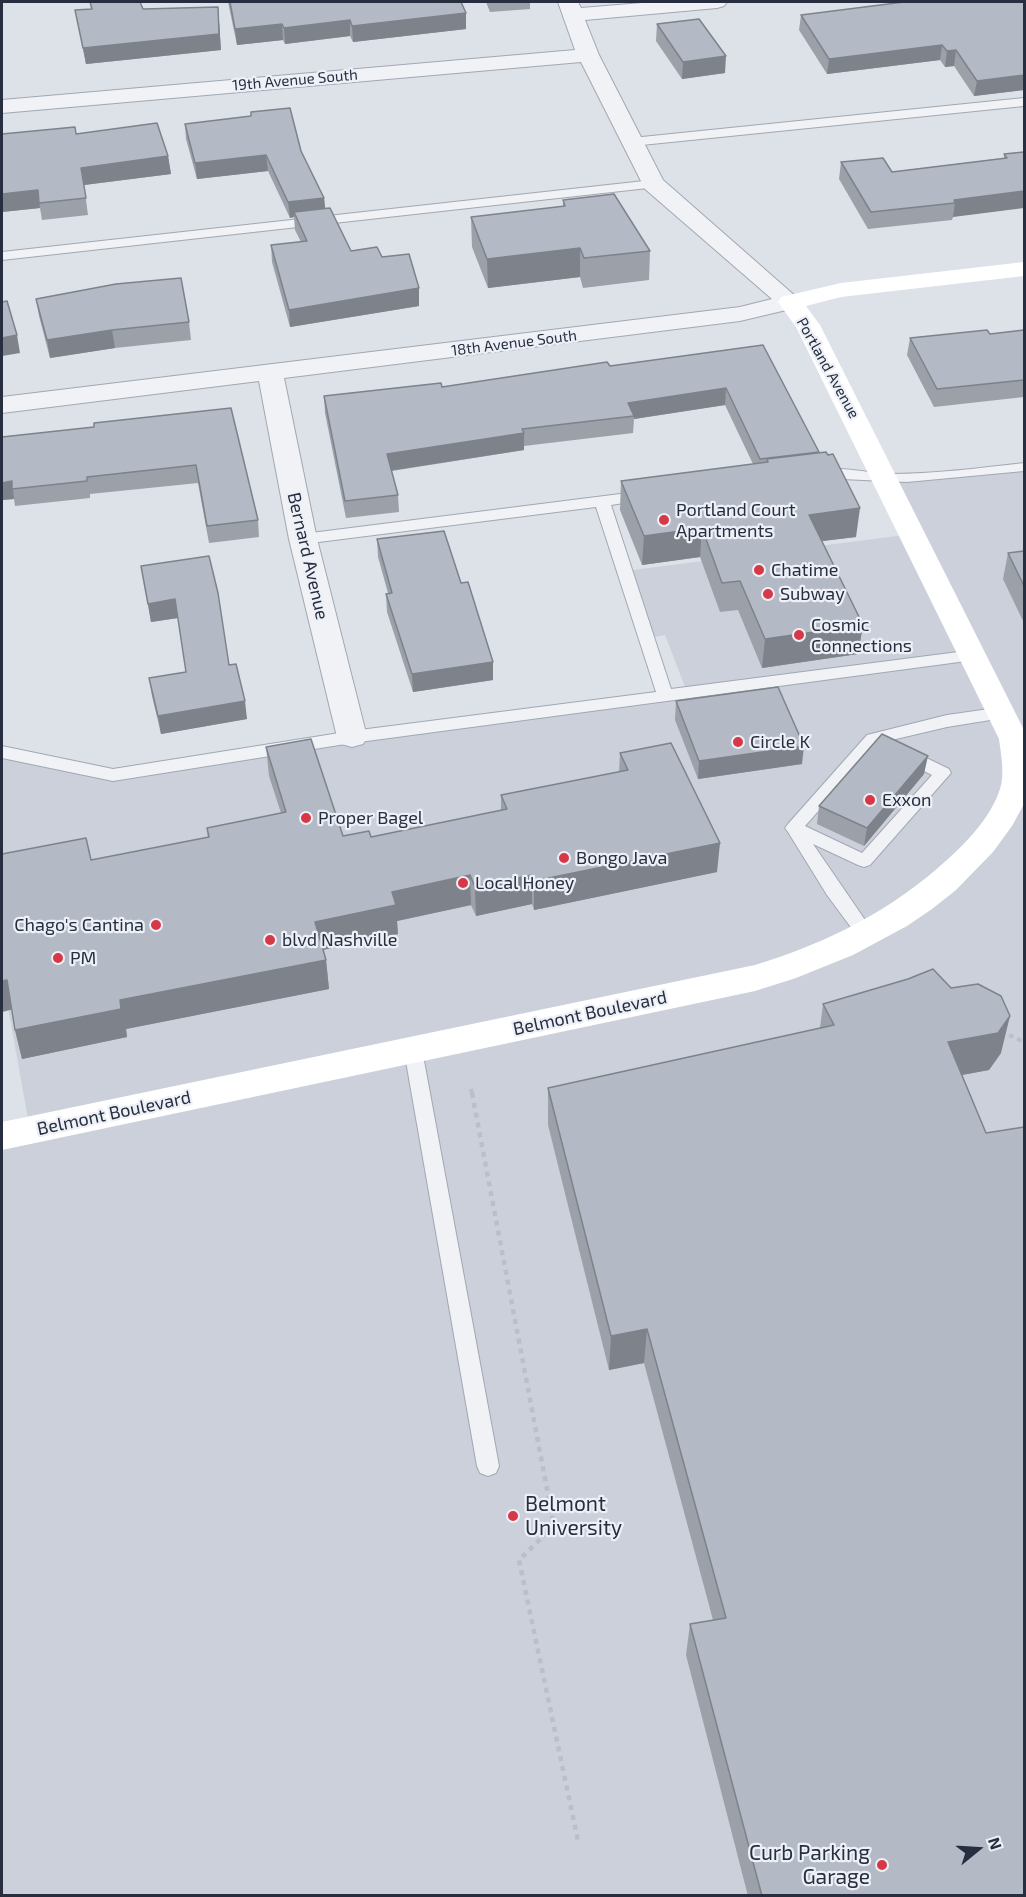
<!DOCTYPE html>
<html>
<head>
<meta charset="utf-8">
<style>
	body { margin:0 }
	#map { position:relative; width:1026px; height:1897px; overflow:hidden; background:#dde1e8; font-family:"Exo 2",sans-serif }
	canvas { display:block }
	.frame { position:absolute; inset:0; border:3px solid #262e40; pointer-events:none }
	.north { position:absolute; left:948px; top:1819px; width:60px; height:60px; -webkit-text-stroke:4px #edf0f6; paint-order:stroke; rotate:72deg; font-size:16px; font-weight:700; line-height:24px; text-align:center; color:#262e40 }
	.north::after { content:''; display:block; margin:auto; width:21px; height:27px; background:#262e40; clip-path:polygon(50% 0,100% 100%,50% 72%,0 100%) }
</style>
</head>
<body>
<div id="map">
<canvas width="1026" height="1897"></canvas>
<div class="frame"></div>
<div class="north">N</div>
</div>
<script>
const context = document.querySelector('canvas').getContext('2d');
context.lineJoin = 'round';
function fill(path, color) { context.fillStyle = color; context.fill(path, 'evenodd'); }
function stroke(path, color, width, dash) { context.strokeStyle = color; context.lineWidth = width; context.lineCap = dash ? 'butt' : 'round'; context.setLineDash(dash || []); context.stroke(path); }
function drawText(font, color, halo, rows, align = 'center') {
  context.font = font + ' "Exo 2",sans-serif'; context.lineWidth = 4.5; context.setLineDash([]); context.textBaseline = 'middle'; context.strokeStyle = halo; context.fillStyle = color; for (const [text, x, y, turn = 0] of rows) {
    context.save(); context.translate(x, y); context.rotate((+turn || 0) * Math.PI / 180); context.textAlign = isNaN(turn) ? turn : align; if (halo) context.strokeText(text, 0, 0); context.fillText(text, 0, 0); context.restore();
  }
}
const built = new Path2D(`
	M1024 467V1895H2V1136L30 1130 2 974V752L113 775 687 692 665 635 642 639 617 572 913 534 886 478 941 477Z`);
const pathFar1 = new Path2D(`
	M1001 1031 1024 1042
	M471 1089 472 1094`);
const path = new Path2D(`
	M472 1093 554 1526 519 1560 578 1841`);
const lane = new Path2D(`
	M1024 98V106L632 146 626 142 632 138Z
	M653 180 659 184 657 187 2 260V252Z
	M1024 463V471L907 482 820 478 813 474 815 471C839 465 865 473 889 474 934 474 979 468 1024 463Z
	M644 491 649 493 651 496 649 499 611 505 671 689 974 650 980 651 982 655 980 659 974 660 352 743 113 781 2 758V746L113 769 352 731 656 692 596 507 303 544 295 539 303 534Z
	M1003 707 1009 709 1011 713 1009 717 947 727 879 743 805 826 862 853 932 775 898 758 896 754 898 750H910L949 769 951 773 870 865 864 867 858 865 813 844 876 936 873 941 867 943 861 941 827 895 788 832 785 828 788 824 867 735 947 715Z
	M413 1043 420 1045 422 1050 499 1466 496 1473 488 1476 480 1473 477 1466 404 1050 406 1045Z`);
const street = new Path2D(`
	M558 2H578L581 8 654 2H727L724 6 717 8 585 20 599 55 663 180 802 302 799 307 740 321 284 378 317 539 367 737 363 744 352 747 341 744 337 737 289 539 259 381 2 413V397L740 307 772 299 645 189 581 62 2 113V100L575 50Z`);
const secondary = new Path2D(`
	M1024 262V276L841 297 806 306 820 325 1024 730V804L1012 826 993 852 956 890 932 909 907 926 853 955 796 978 755 991 2 1150V1122L755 965C827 943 893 910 949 858 970 839 991 816 1000 789 1005 773 1001 755 999 739L796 327 778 302 781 297 841 283Z`);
const wall = new Path2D(`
	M90 2 143 9 218 7 221 50 86 64 75 10 91 9Z
	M228 2H461L466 29 353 42 350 36 285 44 283 40 237 45Z
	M486 2H530V9L490 12Z
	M1024 2V90L974 96 954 66 945 67 940 60 827 74 799 30 801 15Z
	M657 24 725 73 682 79 656 41Z
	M185 124 301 151 324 198 325 209 351 251 382 257 419 306 290 327 272 262 271 245 301 242 295 230 294 217 290 218 268 171 197 179 186 139Z
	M2 134H76L168 156 171 174 84 185 88 215 42 220 40 208 2 212Z
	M1024 152 953 217 952 220 868 229 839 179 841 162 892 172 1004 158V154Z
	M563 200 650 251 649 280 583 288 580 277 488 288 472 247 471 217 563 207Z
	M36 299 189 322 191 340 115 348 50 358 39 316Z
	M1024 330V397L934 407 907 355 910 338 990 334Z
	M763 345 819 452 818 453 856 537 822 541 863 625 858 654 762 668 738 610 720 612 700 557 642 565 620 510 621 481 753 464 725 405 634 419 633 433 524 446V450L392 471 398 495 399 512 346 518 325 413 324 396 442 387 610 366Z
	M231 408 258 520 259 537 209 543 198 483 90 494V498L15 506 14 499 2 500V437L94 427Z
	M377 539 461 583 493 680 413 692 387 612 386 594 388 593 378 557Z
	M1024 551V623L1003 579 1008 553Z
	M141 566 229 665 247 719 161 734 152 696 149 678 186 672 178 618 151 622Z
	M676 701 802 764 698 779 675 720Z
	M266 747 343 836 371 837 501 810V795L619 772 620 753 717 872 534 910 532 904 476 916 471 905 397 921 398 934 323 950 326 960 329 989 126 1029 127 1037 22 1059 15 1030 12 1010 91 860 208 838 207 828 281 813 269 776Z
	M924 774 864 846 817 824 819 806Z
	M823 1004 1001 1053 989 1070 962 1075 1024 1896H748L686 1655 690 1624 713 1620 644 1363 609 1370 548 1125V1088L820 1028Z`);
const shadedWall = new Path2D(`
	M218 7 221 50 86 64 83 48Z
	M466 13V29L353 42 352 26Z
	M350 20V36L285 44 284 28Z
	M282 24 283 40 237 45 235 29Z
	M942 45 940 60 827 74 829 59Z
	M956 50 954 66 945 67 947 51Z
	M726 56 725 73 682 79 683 62Z
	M1024 75V90L974 96 977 81Z
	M266 155 268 171 197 179 195 163Z
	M168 156 171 174 84 185 81 168Z
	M38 190 40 208 2 212V194Z
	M1024 191V208L953 217 955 203 954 200Z
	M324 198 326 214 294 212V217L290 218 288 202Z
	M580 248V277L488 288 487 259Z
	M419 288V306L290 327 289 310Z
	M112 330 115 348 50 358 47 340Z
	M17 335 20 353 2 356V338Z
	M726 388 725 405 634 419V416L628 403Z
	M524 433V450L388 471 387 454Z
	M12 481 14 499 2 500V483Z
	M860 508 856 537 806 543 809 515Z
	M702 528 700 557 642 565 644 536Z
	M175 599 178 618 151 622 148 604Z
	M863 625 858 654 762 668 765 639Z
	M493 662V680L413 692 412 674Z
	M245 701 247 719 161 734 158 716Z
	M804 746 802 764 698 779 699 761Z
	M928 756 924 774 864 846 867 828Z
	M720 843 717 872 534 910V881Z
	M470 875 471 905 397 921 398 934 317 951 315 922 392 892Z
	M532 875V904L476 916 475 887Z
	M326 960 329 989 126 1029 127 1037 22 1059 15 1030 120 1000Z
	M7 980 14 1009 2 1012V981Z
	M1010 1016 1001 1053 989 1070 940 1079 948 1042Z
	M647 1329 644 1363 609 1370 611 1336Z`);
const building = new Path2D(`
	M90 2H140L143 9 218 7 219 34 83 48 75 10 92 9Z
	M230 2H461L466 13 352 26 350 20 284 28 282 24 235 29Z
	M904 2H1024V75L977 81 956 50 947 51 942 45 829 59 801 15Z
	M699 19 726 56 683 62 657 24Z
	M290 108 301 151 324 198 288 202 266 155 195 163 185 124 251 116V112Z
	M157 123 168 156 81 168 86 198 39 203 38 190 2 194V134L75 127 76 134Z
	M1024 152V191L954 200 955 203 871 212 841 162 883 158 892 172 1007 158 1004 154Z
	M614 194 650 251 584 258 580 248 487 259 471 217 565 206 563 200Z
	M330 208 351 251 377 247 382 257 409 254 419 288 289 310 271 245 307 241 294 212Z
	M181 278 189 322 112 330 47 340 36 299 116 284Z
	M7 301 17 335 2 338V302Z
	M987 330 990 334 1024 330V380L937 389 910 338Z
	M763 345 819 452 760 459 726 388 628 403 634 416 522 429 524 433 387 454 398 495 345 501 324 396 441 383 442 387 607 362 610 366Z
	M231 408 258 520 207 526 196 465 87 477V481L12 489V481L2 483V437L94 427V423Z
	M826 452 828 455 833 454 860 508 809 515 863 625 765 639 740 581 722 583 702 528 644 536 621 481 768 462 767 459Z
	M444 531 461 583 468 582 493 662 412 674 386 594 392 593 377 539Z
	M1024 551V586L1008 553Z
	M209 556 218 593 229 665 236 664 245 701 158 716 149 678 186 672 175 599 148 604 141 566Z
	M778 687 804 746 699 761 676 701Z
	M882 734 928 756 867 828 819 806Z
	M311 739 343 836 369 831 371 837 507 809 501 795 628 770 620 753 671 743 720 843 534 881 532 875 475 887 470 875 392 892 396 905 315 922 326 960 120 1000 121 1009 15 1030 7 980 2 981V854L86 838 91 860 209 837 207 828 286 812 266 747Z
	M933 969 951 988 978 984 1001 996 1010 1016 998 1033 948 1042 986 1133 1024 1127V1896H762L690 1624 726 1618 647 1329 611 1336 548 1088 834 1025 823 1004 908 979Z`);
const markers = [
	[664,520,6,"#d73848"],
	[759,570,6,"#d73848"],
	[768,594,6,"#d73848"],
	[799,635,6,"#d73848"],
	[738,742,6,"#d73848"],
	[870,800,6,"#d73848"],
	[306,818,6,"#d73848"],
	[564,858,6,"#d73848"],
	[463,883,6,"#d73848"],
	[156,925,6,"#d73848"],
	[270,940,6,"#d73848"],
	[58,958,6,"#d73848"],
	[513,1516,6,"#d73848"],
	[882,1865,6,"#d73848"]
];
const farStreetnames = [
	["19th Avenue South",295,80,-5],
	["18th Avenue South",514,343,-7],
	["Portland Avenue",828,368,61]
];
const poiNames = [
	["Portland Court",676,510],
	["Apartments",676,531],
	["Chatime",771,570],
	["Subway",780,594],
	["Cosmic",811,625],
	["Connections",811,646],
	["Circle K",750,742],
	["Exxon",882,800],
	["Proper Bagel",318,818],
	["Bongo Java",576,858],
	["Local Honey",475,883],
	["Chago's Cantina",144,925,"right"],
	["blvd Nashville",282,940],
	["PM",70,958]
];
const streetNames = [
	["Bernard Avenue",308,556,77],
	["Belmont Boulevard",590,1013,-12],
	["Belmont Boulevard",114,1113,-12]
];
const nearPoinames = [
	["Belmont",525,1504],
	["University",525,1528],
	["Curb Parking",870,1853,"right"],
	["Garage",870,1877,"right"]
];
fill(built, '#cbd0da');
stroke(lane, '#a2a8b2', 2);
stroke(street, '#a2a8b2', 2);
stroke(pathFar1, '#bbbfc7', 4, [4.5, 4.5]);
stroke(path, '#bbbfc7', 4.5, [5, 5]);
fill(lane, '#f0f2f6');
fill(street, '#f0f2f6');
fill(secondary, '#fff');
fill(wall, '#9ba0a9');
fill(shadedWall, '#7e828a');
fill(building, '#b4bac5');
stroke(building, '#7e828a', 1.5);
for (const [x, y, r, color] of markers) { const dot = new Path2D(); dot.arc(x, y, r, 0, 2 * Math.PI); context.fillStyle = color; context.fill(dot); stroke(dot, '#edf0f6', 2); }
drawText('15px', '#262e40', '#edf0f6', farStreetnames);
drawText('18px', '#262e40', '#edf0f6', poiNames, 'left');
drawText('18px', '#262e40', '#edf0f6', streetNames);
drawText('21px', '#262e40', '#edf0f6', nearPoinames, 'left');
</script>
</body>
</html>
